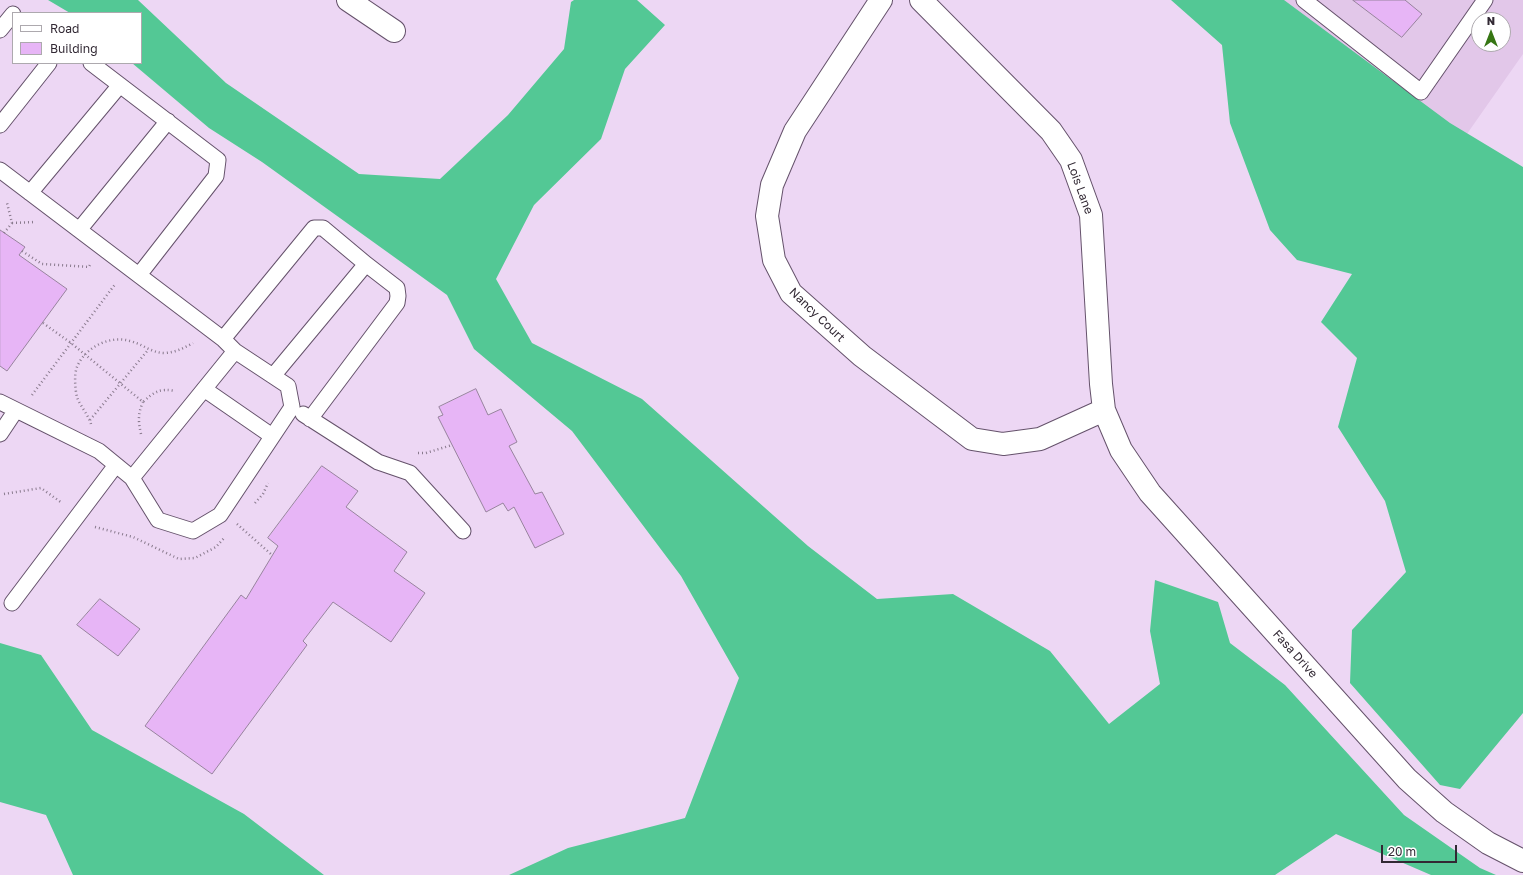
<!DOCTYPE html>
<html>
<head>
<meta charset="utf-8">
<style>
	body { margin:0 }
	#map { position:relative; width:1523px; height:875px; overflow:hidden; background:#edd7f4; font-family:"Golos Text",sans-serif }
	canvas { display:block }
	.legend { position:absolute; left:12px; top:12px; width:130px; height:52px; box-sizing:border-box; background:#fff; border:1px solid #ada9ae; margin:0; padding:5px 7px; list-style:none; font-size:12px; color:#322934 }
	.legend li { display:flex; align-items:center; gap:8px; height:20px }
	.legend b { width:20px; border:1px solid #ada9ae }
	.north { position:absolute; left:1471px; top:12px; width:40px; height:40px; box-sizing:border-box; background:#fff; border:1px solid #ada9ae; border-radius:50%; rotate:0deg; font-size:11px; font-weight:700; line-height:16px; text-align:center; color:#322934 }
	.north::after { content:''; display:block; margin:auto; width:14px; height:18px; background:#367613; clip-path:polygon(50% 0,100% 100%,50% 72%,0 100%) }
	.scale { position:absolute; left:1381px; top:845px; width:76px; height:18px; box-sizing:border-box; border:2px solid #322934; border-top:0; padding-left:5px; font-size:12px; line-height:14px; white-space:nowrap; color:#322934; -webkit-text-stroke:3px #fff; paint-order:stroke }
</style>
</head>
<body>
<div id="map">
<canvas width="1523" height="875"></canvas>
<ul class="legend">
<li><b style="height:5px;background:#fff"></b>Road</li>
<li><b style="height:11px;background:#e7b5f6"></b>Building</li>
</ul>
<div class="north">N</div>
<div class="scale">20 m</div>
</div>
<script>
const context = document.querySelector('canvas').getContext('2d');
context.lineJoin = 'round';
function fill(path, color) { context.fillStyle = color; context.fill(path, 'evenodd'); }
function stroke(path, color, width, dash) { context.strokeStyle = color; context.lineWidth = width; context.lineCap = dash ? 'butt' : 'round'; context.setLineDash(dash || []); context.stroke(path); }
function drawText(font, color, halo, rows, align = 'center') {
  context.font = font + ' "Golos Text",sans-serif'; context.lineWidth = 3; context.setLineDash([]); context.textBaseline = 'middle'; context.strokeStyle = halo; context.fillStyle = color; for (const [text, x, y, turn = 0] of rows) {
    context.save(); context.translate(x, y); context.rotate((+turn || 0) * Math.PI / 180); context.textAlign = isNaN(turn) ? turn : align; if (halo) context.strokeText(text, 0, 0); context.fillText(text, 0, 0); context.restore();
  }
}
const built = new Path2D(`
	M1264 0H1523V54L1462 141ZM1479 20H1503V44H1479Z`);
const forest = new Path2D(`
	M48 0H138L226 83 359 174 440 179 508 115 564 49 571 2 574 0H637L665 25 625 69 601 139 534 205 496 279 532 343 642 399 808 546 877 599 953 594 1050 651 1109 724 1160 684 1150 631 1155 580 1218 602 1230 643 1285 685 1404 815 1480 868 1496 875H1431L1336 834 1275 875H509L568 848 685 818 739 678 681 576 572 431 474 349 447 295 262 162 209 128 132 63H141V13H70Z
	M1171 0H1284L1450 123 1523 167V713L1460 789 1440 785 1350 683 1352 630 1406 572 1385 501 1338 427 1357 358 1321 322 1352 274 1297 260 1270 230 1230 123 1222 45Z
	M0 643 41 655 92 730 244 814 324 875H73L46 815 0 802Z`);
const building = new Path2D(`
	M1353 0H1405L1422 14 1402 37Z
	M0 230 25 247 19 255 67 289 7 371 0 366Z
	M476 389 488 415 501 409 517 442 509 446 535 494 542 492 564 534 535 548 514 507 508 511 503 503 486 512 438 417 443 415 439 407Z
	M322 466 358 491 346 507 407 552 394 571 425 593 391 642 333 602 303 641 307 645 212 774 145 726 241 595 246 599 278 546 268 538Z
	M100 599 140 629 118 656 77 625Z`);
const path = new Path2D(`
	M12 223 35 222
	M4 233 12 223 7 203
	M22 251 42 264 89 267 90 265
	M43 323 71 343 143 402C154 392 160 388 175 391
	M32 395 116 283
	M90 420 148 350
	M91 424C88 414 80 406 77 397 75 389 74 374 77 367 85 347 110 335 130 341 143 344 151 353 165 353 176 352 184 348 193 343
	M141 434C138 421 138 413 143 402
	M418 453H426L452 445
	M4 494 41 488 62 503
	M255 503 263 494 268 483
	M237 524 272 555
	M95 527 133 537 179 559 195 558 216 547 225 537`);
const service = new Path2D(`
	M1304 0 1421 92 1485 0
	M0 30 13 14
	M91 63 218 160 216 176 139 275
	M0 125 49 63
	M0 170 223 339 235 351 288 386 292 407 220 515 193 531 158 520 132 478 99 451 0 402
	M30 193 120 85
	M79 230 168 121
	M223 339 314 228H323L366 264
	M273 376 366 264 397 288 398 296 397 303 310 419
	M204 389 272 436
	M303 414 378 462 410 473 463 531
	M0 434 16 410
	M132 478 235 351
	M12 603 116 465`);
const minor = new Path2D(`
	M348 0 394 31
	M881 0 795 131 772 185 767 216 774 260 791 293 862 356 972 439 1003 444 1040 439 1104 410
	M921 0 1051 131 1071 160 1091 215 1101 384 1104 410 1121 450 1150 493 1407 779 1444 812 1488 843 1523 861`);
const streetNames = [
	["Lois Lane",1080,188,70],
	["Nancy Court",817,315,44],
	["Fasa Drive",1295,654,48]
];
fill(built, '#e2c7e9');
fill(forest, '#53c895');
fill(building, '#e7b5f6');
stroke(building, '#97839d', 1);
stroke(service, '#65526b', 17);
stroke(minor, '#65526b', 24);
stroke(path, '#897a8d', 2.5, [1, 3]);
stroke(service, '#fff', 15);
stroke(minor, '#fff', 22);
drawText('12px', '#322934', '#fff', streetNames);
</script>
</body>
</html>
